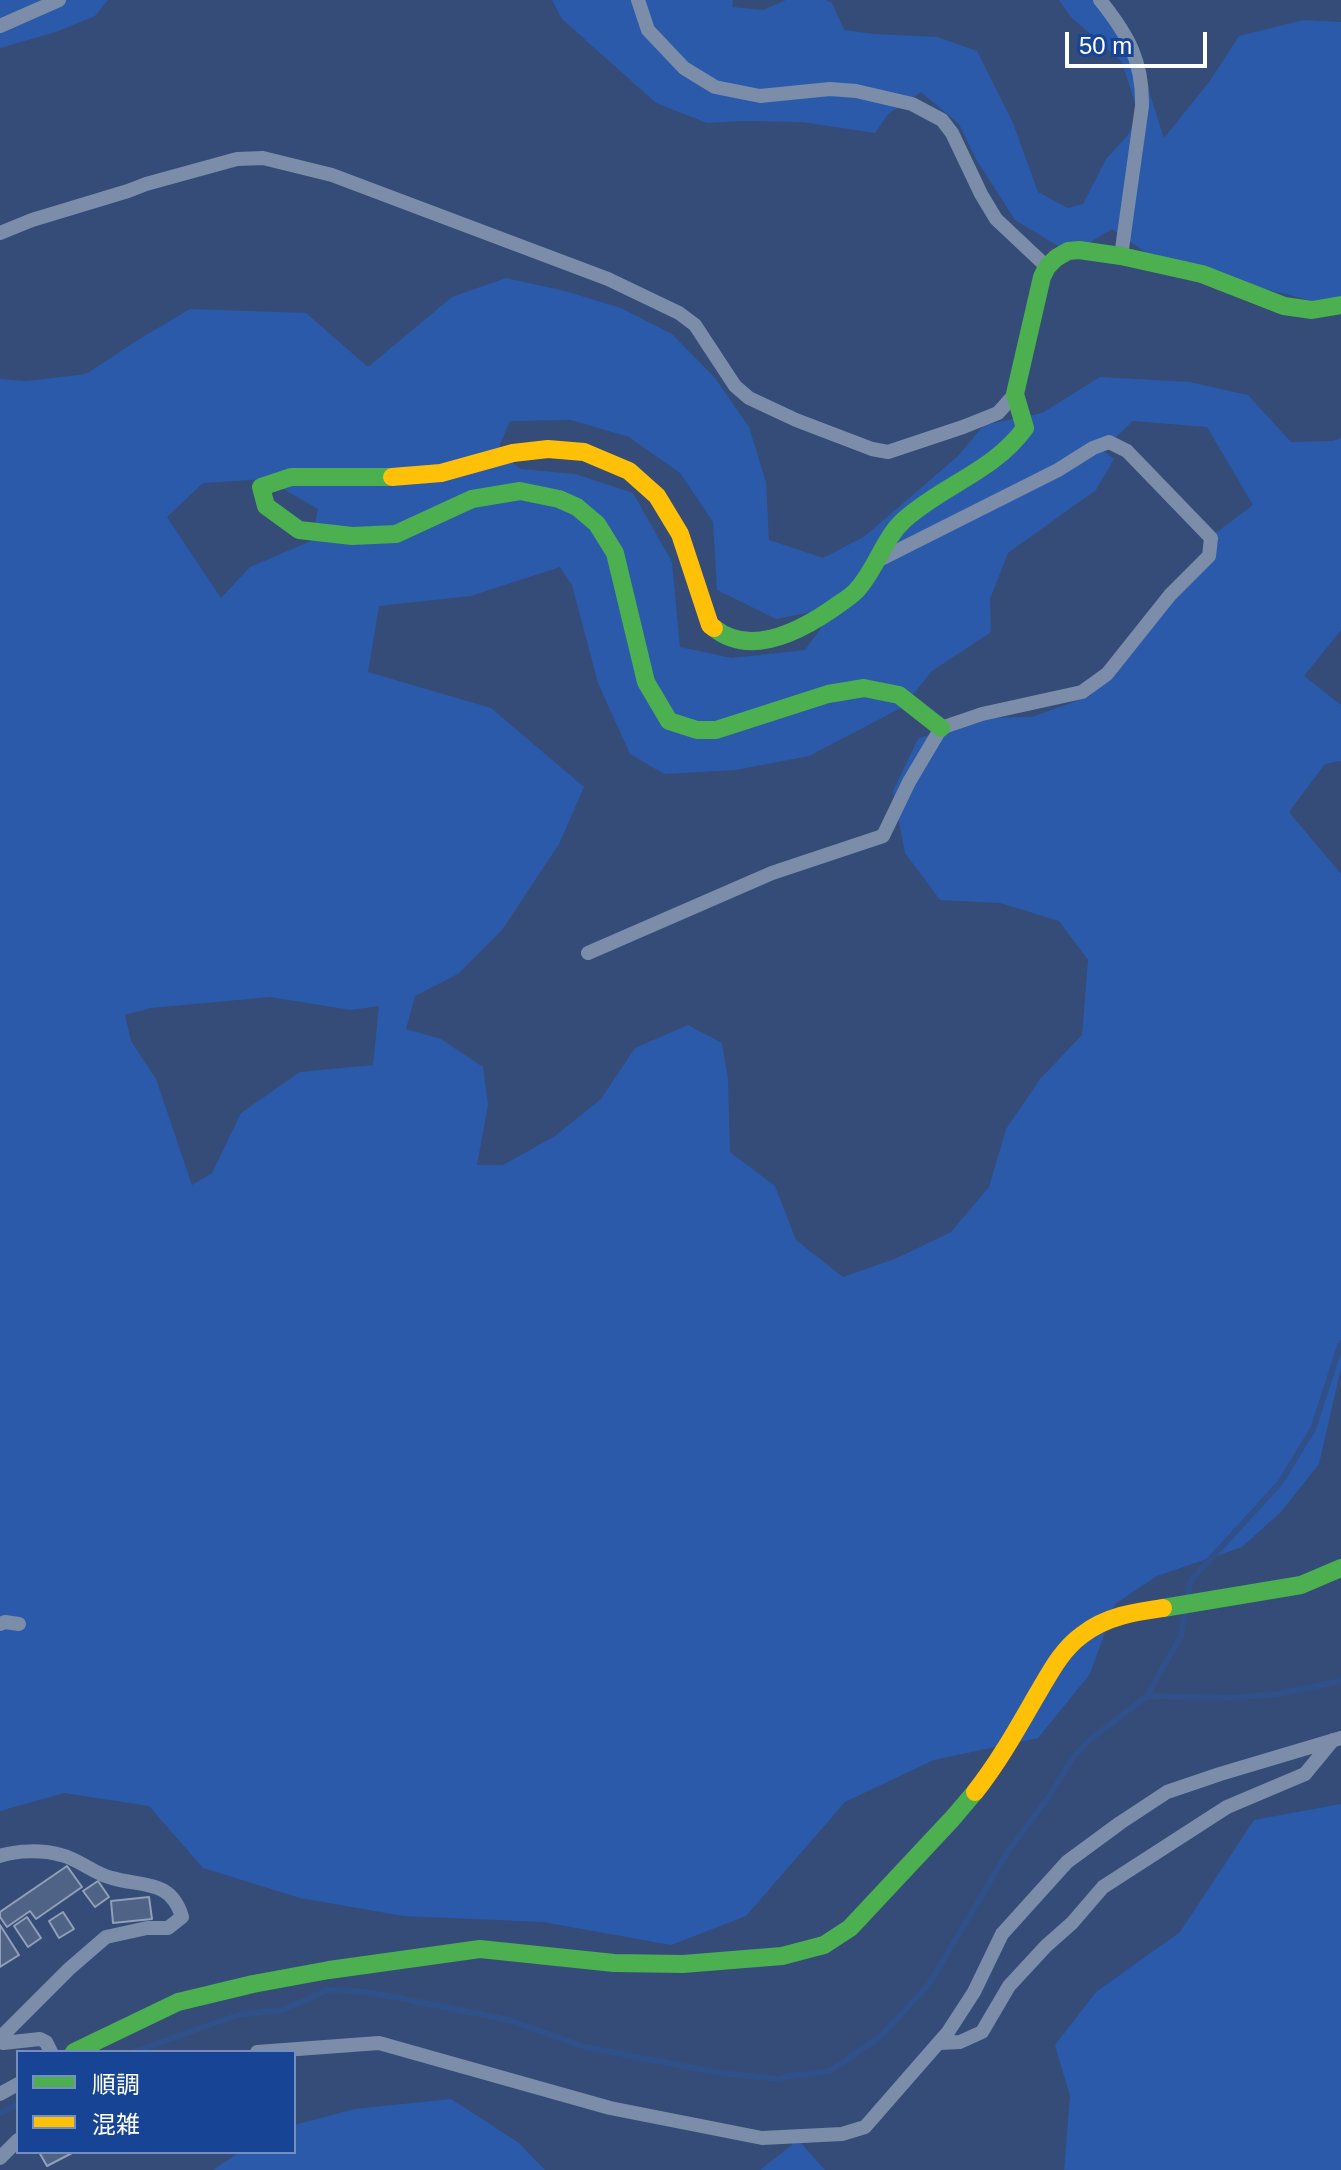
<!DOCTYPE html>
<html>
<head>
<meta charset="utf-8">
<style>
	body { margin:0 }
	#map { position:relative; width:1341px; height:2170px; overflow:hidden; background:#344c77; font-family:Helvetica,"Noto Sans JP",sans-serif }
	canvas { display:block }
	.legend { position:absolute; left:16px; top:2050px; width:280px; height:104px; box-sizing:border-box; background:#174494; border:2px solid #748fbf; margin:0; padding:10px 14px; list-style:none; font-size:24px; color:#fff }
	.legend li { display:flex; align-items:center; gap:16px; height:40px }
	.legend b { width:40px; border:2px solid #748fbf }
	.scale { position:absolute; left:1065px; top:32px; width:142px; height:36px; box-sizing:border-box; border:4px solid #fff; border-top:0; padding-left:10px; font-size:24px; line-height:28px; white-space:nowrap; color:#fff; -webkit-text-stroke:6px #174494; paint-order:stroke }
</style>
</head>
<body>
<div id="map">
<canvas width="1341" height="2170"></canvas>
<ul class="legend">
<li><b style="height:10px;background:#4caf50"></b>順調</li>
<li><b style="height:10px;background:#ffc107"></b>混雑</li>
</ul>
<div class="scale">50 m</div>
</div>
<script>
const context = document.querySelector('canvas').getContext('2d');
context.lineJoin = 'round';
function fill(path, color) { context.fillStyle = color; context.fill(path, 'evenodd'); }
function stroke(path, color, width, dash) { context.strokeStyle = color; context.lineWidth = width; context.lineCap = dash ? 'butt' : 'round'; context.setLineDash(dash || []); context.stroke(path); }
const green = new Path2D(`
	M0 0H108L95 16 56 32 0 48Z
	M552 0H733L732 7 763 10 786 0H826L832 3 844 30 874 34 937 37 977 51 1013 123 1038 192 1068 208 1083 204 1106 159 1128 135 1138 113 1122 62 1071 17 1059 0H1095L1138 57 1164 138 1209 82 1239 36 1303 20 1341 22V308L1161 263 1112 229 1071 254 1015 220 976 159 959 124 921 92 888 114 875 133 802 122 741 121 707 123 656 103 562 19Z
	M506 278 565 291 621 308 672 334 715 378 749 427 766 482 769 540 823 558 865 536 958 456 984 425 1042 413 1100 377 1189 382 1248 395 1291 442 1333 441 1341 438V630L1304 676 1341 705V761L1325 764 1289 812 1341 874V1368L1319 1464 1281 1512 1242 1547 1157 1576 1115 1604 1090 1674 1038 1738 934 1760 845 1802 746 1916 671 1945 543 1922 403 1916 300 1898 203 1868 149 1806 64 1793 0 1811V379L27 381 86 374 136 341 190 309 306 313 368 367 452 297ZM571 420 629 437 680 473 713 522 717 590 776 619 836 607 805 650 732 658 680 647 672 562 633 493 575 474 521 469 497 452 510 421ZM1133 421 1207 427 1253 505 1213 535 1191 573 1090 696 1032 717 972 718 918 739 893 791 905 853 940 900 1000 903 1059 921 1088 960 1082 1035 1040 1079 1006 1129 989 1187 951 1232 897 1258 843 1277 796 1240 775 1186 730 1152 728 1079 722 1043 688 1025 635 1048 601 1099 555 1136 503 1165H477L488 1105 483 1067 441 1039 406 1029 415 996 458 974 502 930 559 844 584 787 491 708 368 672 379 606 471 596 560 567 572 585 598 683 630 754 664 774 736 770 809 756 903 707 932 671 991 632 990 599 1008 553 1096 490 1114 459 1102 450ZM266 479 318 509 311 541 250 567 221 598 167 517 203 483ZM270 997 351 1010 379 1006 373 1065 300 1072 241 1113 212 1173 192 1185 156 1079 131 1041 125 1015 151 1008Z
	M1341 1804V2170H1064L1070 2096 1055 2045 1096 1992 1180 1932 1254 1820Z
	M451 2099 519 2143 545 2170H213L240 2152H294V2125L355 2109Z
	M798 2140 825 2170H760Z`);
const stream = new Path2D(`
	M1187 1600 1191 1580 1280 1483 1313 1429 1341 1343
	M1147 1696 1232 1698 1278 1694 1341 1681
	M133 2052 238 2015 283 2010 327 1990 368 1992 509 2020 585 2047 720 2073 780 2079 784 2077 830 2071 881 2036 929 1984 1009 1850 1050 1795 1074 1756 1092 1738 1147 1696 1181 1636 1185 1611
	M0 2114 18 2104`);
const building = new Path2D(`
	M67 1866 82 1887 36 1919 30 1911 7 1927 0 1917V1912Z
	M98 1881 109 1897 95 1907 83 1891Z
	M149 1897 152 1919 113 1923 111 1901Z
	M63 1912 74 1929 59 1938 49 1921Z
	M27 1917 41 1938 28 1947 14 1926Z
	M0 1925 19 1955 0 1967Z
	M39 2152H74L47 2166Z`);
const street = new Path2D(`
	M638 0 648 30 684 68 715 87 760 96 830 89 856 91 912 104 942 120 952 133 981 194 996 219 1047 267
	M1100 0C1128 35 1143 61 1142 106L1121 256
	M0 26 59 0
	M0 233 32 220 128 191 146 184 237 159 263 158 332 175 608 279 679 313 695 325 735 386 749 398 796 420 872 449 888 452 963 427 998 413 1015 394
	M588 953 772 873 883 836 909 782 941 728 982 714 1082 692 1107 674 1170 595 1209 556 1211 538 1127 451 1109 442 1093 448 1058 470 879 560
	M0 1624 5 1622 19 1624
	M0 1856C17 1850 44 1850 61 1855 79 1859 94 1874 112 1878 142 1887 171 1879 182 1917L168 1928H147L106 1937 69 1969 0 2038
	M0 2040 3 2043 40 2039 46 2042 51 2052
	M939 2043 960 2042 982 2032 1009 1986 1046 1946 1072 1923 1103 1887 1227 1807 1305 1774 1333 1740
	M257 2052 379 2043 610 2108 762 2138 842 2134 865 2127 948 2032 974 1992 1002 1934 1067 1862 1120 1823 1167 1792 1220 1774 1341 1738
	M0 2094 18 2084
	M0 2158 18 2140`);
const fast = new Path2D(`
	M392 477H291L261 487 266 506 299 530 352 536 396 534 472 499 520 491 559 499 577 507 597 524 615 553 646 682 669 721 697 730H716L828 694 864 688 899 695 941 728
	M714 628C750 657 800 631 832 609 840 603 849 598 856 591 876 570 883 539 904 520 943 485 994 471 1025 428L1015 394 1042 277 1047 267 1056 258 1068 251 1079 250 1121 256 1202 274 1284 306 1312 310 1341 305
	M1163 1608 1301 1585 1341 1568
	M74 2052 178 2002 253 1984 329 1970 480 1949 614 1963 683 1964 782 1956 824 1945 850 1928 952 1819 975 1792`);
const slow = new Path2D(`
	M392 477 441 473 513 453 548 449 584 452 629 471 657 496 680 534 710 625 714 628
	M975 1792C998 1763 1016 1731 1035 1698 1049 1675 1060 1651 1082 1635 1106 1616 1135 1612 1163 1608`);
fill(green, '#2b5aaa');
stroke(stream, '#30508a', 6);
fill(building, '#4e6385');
stroke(building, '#919fb8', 2);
stroke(street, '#7c8daa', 14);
stroke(fast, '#4caf50', 18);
stroke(slow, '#ffc107', 18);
</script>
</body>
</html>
